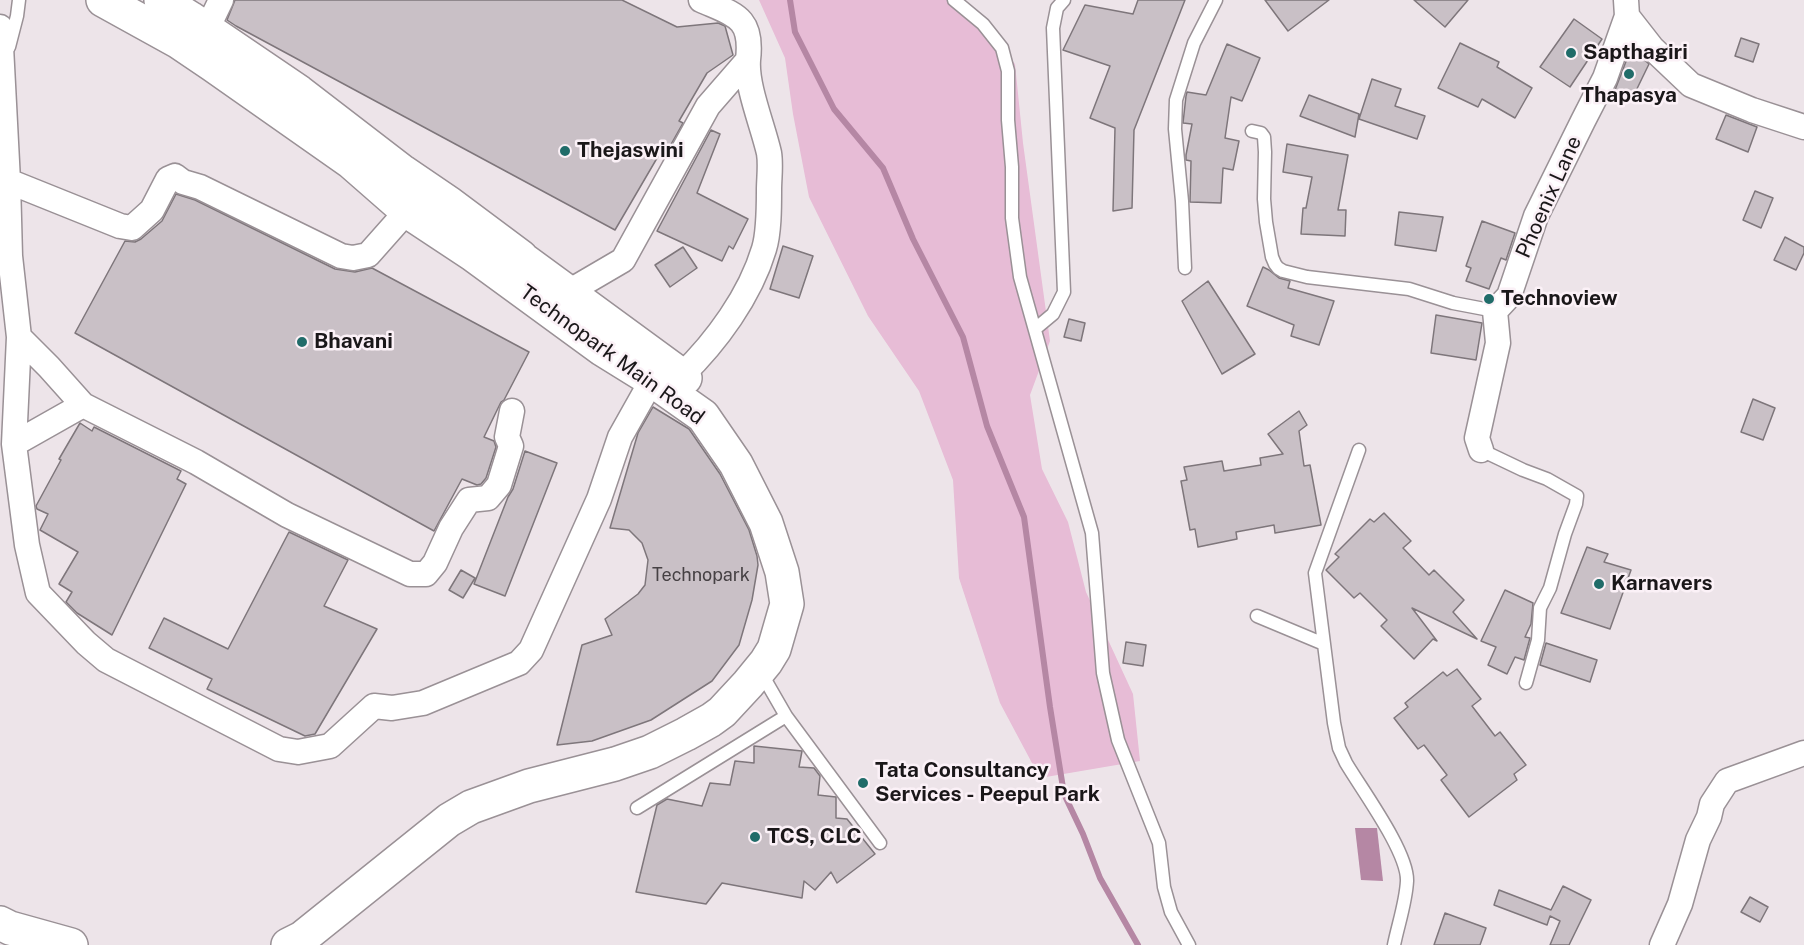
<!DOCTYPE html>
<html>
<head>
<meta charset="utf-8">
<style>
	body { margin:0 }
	canvas { display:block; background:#ede4e9 }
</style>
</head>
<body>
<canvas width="1804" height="945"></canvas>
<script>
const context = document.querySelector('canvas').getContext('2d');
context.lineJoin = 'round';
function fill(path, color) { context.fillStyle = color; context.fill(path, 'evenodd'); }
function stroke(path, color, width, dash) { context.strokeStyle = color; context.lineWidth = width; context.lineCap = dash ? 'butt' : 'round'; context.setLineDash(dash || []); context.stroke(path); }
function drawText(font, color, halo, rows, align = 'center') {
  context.font = font + ' "Public Sans",sans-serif'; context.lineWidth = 5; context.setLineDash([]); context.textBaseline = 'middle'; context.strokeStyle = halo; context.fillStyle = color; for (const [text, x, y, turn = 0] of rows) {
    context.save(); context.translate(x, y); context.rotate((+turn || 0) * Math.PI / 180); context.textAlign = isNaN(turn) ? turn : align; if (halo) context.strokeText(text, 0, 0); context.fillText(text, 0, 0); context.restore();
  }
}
const green = new Path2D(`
	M759 0H948L976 18 1015 64 1023 143 1050 341 1030 395 1042 469 1068 522 1086 592 1133 694 1140 761 1040 778 1000 703 959 578 953 480 919 391 868 316 809 197 793 114 785 58Z`);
const water = new Path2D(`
	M1377 828 1383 881 1361 880 1355 828Z`);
const stream = new Path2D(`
	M790 0 795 32 834 109 883 168 913 239 963 337 987 426 1024 517 1050 707 1064 794 1083 834 1100 878 1138 945`);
const building = new Path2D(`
	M235 0H622L677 27 718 23 725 26 733 55 707 73 679 121 683 123 665 155 660 153 615 230 236 26 227 20Z
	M1138 0H1185L1134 130 1132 208 1113 211 1115 128 1090 118 1110 66 1063 50 1085 5 1133 14Z
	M1265 0H1329L1288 31Z
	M1414 0H1468L1445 27Z
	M1574 19 1602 39 1570 87 1540 67Z
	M1741 38 1759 44 1753 62 1735 56Z
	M1460 43 1499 62 1497 67 1532 88 1515 118 1482 99 1478 107 1438 88Z
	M1227 44 1260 58 1242 101 1231 97 1225 138 1239 141 1233 170 1223 168 1221 203 1190 202 1191 161 1186 160V155L1192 124 1183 123 1186 96 1187 92 1206 95Z
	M1630 51 1641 57 1649 64 1632 99 1615 90Z
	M1372 79 1401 89 1395 106 1425 116 1417 139 1359 119Z
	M1309 95 1359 114 1355 137 1300 116Z
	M1726 115 1757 127 1748 152 1716 139Z
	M711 130 720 134 697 193 748 219 733 249 729 246 722 261 657 231Z
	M1287 144 1348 155 1338 210H1346L1345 236 1301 234 1303 208H1306L1312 177 1283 172Z
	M1755 191 1773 198 1761 228 1743 220Z
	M176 194 195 200 335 269 355 272 372 268 529 352 504 400 501 402 484 437 494 441 496 447 486 478 481 484 477 485 462 479 434 531 75 333 125 241 135 242 141 239 162 221Z
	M1399 212 1443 217 1436 251 1395 245Z
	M1482 221 1515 233 1506 260 1501 258 1489 289 1466 281 1471 268 1466 266Z
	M1785 237 1804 247V253L1796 270 1774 260Z
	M783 246 813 256 799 298 770 289Z
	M683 247 697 268 670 287 655 265Z
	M1263 267 1269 270 1279 278 1290 281 1288 288 1334 301 1319 345 1291 336 1294 325 1247 306Z
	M1208 281 1255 354 1222 374 1182 301Z
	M1436 315 1482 323 1476 360 1431 353Z
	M1069 319 1085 323 1081 341 1064 337Z
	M1753 399 1775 408 1763 440 1741 432Z
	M653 407 689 429 720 474 749 530 757 556 758 565 752 600 739 645 712 681 651 720 592 741 557 745 582 645 612 635 605 619 638 594 645 585 648 560 642 543 629 530 610 528 638 433Z
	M1299 411 1307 425 1299 431 1304 466 1310 465 1321 525 1275 533 1274 525 1236 532 1237 539 1198 547 1195 529 1190 530 1181 481 1187 480 1184 467 1222 461 1224 471 1261 465 1260 458 1283 454 1268 434Z
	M80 423 92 431 94 427 181 471 177 479 186 484 112 635 77 613 66 602 72 592 59 584 78 552 40 530 48 514 37 509 36 506 61 460 59 459Z
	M525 451 557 463 505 596 474 584 508 497 513 489Z
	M1384 513 1411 541 1403 548 1429 575 1434 570 1464 600 1453 612 1477 639 1412 608 1437 641 1433 639 1414 659 1381 626 1387 620 1360 593 1354 598 1326 570 1339 557 1335 554 1370 519 1374 522Z
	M289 532 348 560 324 606 377 629 315 734 305 736 207 689 212 679 149 648 164 618 228 649Z
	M1587 547 1608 554 1604 562 1631 570 1610 629 1561 613Z
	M461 570 475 578 463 598 449 590Z
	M1505 590 1533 603 1531 624 1525 637 1530 638 1524 660 1515 657 1507 674 1488 665 1496 647 1481 641Z
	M1126 642 1146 645 1143 666 1123 663Z
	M1546 643 1597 660 1590 682 1540 665Z
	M1457 669 1481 699 1472 706 1495 736 1500 732 1526 765 1514 774 1517 780 1469 817 1441 780 1447 775 1424 745 1418 749 1394 718 1408 707 1405 703 1443 672 1447 676Z
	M754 746 802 751 799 767 814 768 820 776 818 795 836 797V818L847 819 875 854 837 883 831 872 815 890 804 881 802 898 722 883 706 904 636 892 657 805 667 799 702 806 710 783 730 785 735 761 754 763Z
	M1563 886 1591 900 1569 945H1550L1560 921 1550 916 1547 925 1494 905 1499 890 1551 910Z
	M1750 897 1768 907 1760 922 1741 912Z
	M1445 913 1486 928 1480 945H1434Z`);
const lane = new Path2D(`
	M954 0 983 24 1002 48 1008 71V120L1012 167V218L1020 277 1092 533 1103 673 1118 740 1159 843 1164 887 1171 912 1189 945
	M9 47 17 16 19 0
	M1252 131 1261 133 1264 137 1265 152 1264 199 1266 222 1272 257 1275 264 1278 268 1283 271 1307 277 1409 289 1453 303 1495 311
	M1185 268 1182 201 1175 129 1176 100 1194 43 1216 0
	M1035 329 1053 314 1064 292 1053 28 1057 8 1064 0
	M1359 450 1315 573 1334 723 1339 748 1346 763C1362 790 1408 852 1407 881 1406 902 1398 925 1394 945
	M1481 450 1523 470 1547 479 1577 496 1576 504 1565 534 1550 588 1540 608 1538 640 1526 683
	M1257 616 1324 644
	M767 683 786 716 880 843
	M637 808 786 716`);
const street = new Path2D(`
	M701 0C735 15 753 17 748 60
	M1627 16 1652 48 1691 85 1752 110 1804 127
	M190 18 209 25 221 0
	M0 27 8 181 10 256 19 337 14 444 27 545 38 593 86 643 106 660 279 749 298 752 330 746 374 706 392 708 423 703 519 663 531 650 599 499 620 437 652 380
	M8 181 120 226 132 228 152 210 168 179 175 176 183 182 200 187 341 256 353 258 368 255 407 211
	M570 291 623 260 708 106 748 60C746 86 763 126 769 153 771 165 769 178 769 190 769 208 769 233 764 249 750 296 716 342 682 375
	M19 337 49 367 83 405 196 462 287 515 410 574H426L435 563 451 528 469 500 488 498 499 485 511 446 507 437 512 411
	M14 444 83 405
	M1481 450 1477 438 1498 343 1495 311 1509 296 1536 216 1583 121 1605 78 1627 16 1626 0
	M1662 945 1680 904 1698 840 1709 817 1712 804 1727 781 1804 753`);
const secondary = new Path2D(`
	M103 0 179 42 213 65 351 162 407 211 472 254 602 349 652 380 703 416 736 464 766 523 782 572 787 604 774 649 766 662 748 684 722 712 711 720 686 734 650 752 615 764 529 786 471 807 449 820 302 938 288 945
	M161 0 190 18 299 92 403 172 450 204 521 257
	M502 244 685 378
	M0 923 10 928 71 945`);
const markers = [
	[1571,53,6,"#206c69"],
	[1629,74,6,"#206c69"],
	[565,151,6,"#206c69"],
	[1489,299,6,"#206c69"],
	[302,342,6,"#206c69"],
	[1599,584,6,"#206c69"],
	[863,783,6,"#206c69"],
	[755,837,6,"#206c69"]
];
const numberNames = [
	["Technopark",701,575]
];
const poiNames = [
	["Sapthagiri",1583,53],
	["Thapasya",1629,96,"center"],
	["Thejaswini",577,151],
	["Technoview",1501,299],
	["Bhavani",314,342],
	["Karnavers",1611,584],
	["Tata Consultancy",875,771],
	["Services - Peepul Park",875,795],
	["TCS, CLC",767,837]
];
const streetNames = [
	["Phoenix Lane",1549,197,-66],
	["Technopark Main Road",612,355,36]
];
fill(green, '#e7bcd6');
fill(water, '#b587a4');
stroke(stream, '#b587a4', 6);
fill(building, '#c9c0c6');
stroke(building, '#7e767b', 1.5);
stroke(lane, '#9a9196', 15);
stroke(street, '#9a9196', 27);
stroke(secondary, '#9a9196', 36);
stroke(lane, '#fff', 12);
stroke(street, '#fff', 24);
stroke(secondary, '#fff', 33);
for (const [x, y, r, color] of markers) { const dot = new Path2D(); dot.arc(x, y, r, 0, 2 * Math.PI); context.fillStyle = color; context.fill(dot); stroke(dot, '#fbf1f7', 2); }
drawText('18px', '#464144', null, numberNames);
drawText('bold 21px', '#1a1719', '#fbf1f7', poiNames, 'left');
drawText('21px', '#1a1719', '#fbf1f7', streetNames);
</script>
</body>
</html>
